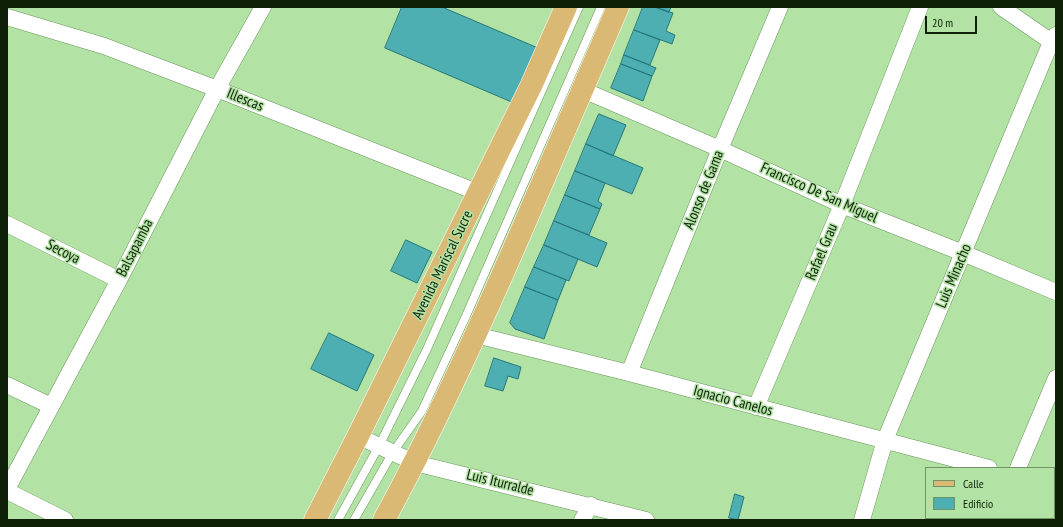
<!DOCTYPE html>
<html>
<head>
<meta charset="utf-8">
<style>
	body { margin:0 }
	#map { position:relative; width:1063px; height:527px; overflow:hidden; background:#b2e2a4; font-family:"PT Sans Narrow",sans-serif }
	canvas { display:block }
	.frame { position:absolute; inset:0; border:8px solid #0f2009; pointer-events:none }
	.legend { position:absolute; left:925px; top:467px; width:130px; height:52px; box-sizing:border-box; background:#b2e2a4; border:1px solid #719466; margin:0; padding:5px 7px; list-style:none; font-size:12px; color:#0f2009 }
	.legend li { display:flex; align-items:center; gap:8px; height:20px }
	.legend b { width:20px; border:1px solid #719466 }
	.scale { position:absolute; left:925px; top:16px; width:52px; height:18px; box-sizing:border-box; border:2px solid #0f2009; border-top:0; padding-left:5px; font-size:12px; line-height:14px; white-space:nowrap; color:#0f2009; -webkit-text-stroke:3px #b2e2a4; paint-order:stroke }
</style>
</head>
<body>
<div id="map">
<canvas width="1063" height="527"></canvas>
<div class="frame"></div>
<ul class="legend">
<li><b style="height:5px;background:#dab974"></b>Calle</li>
<li><b style="height:11px;background:#4dafb2"></b>Edificio</li>
</ul>
<div class="scale">20 m</div>
</div>
<script>
const context = document.querySelector('canvas').getContext('2d');
context.lineJoin = 'round';
function fill(path, color) { context.fillStyle = color; context.fill(path, 'evenodd'); }
function stroke(path, color, width, dash) { context.strokeStyle = color; context.lineWidth = width; context.lineCap = dash ? 'butt' : 'round'; context.setLineDash(dash || []); context.stroke(path); }
function drawText(font, color, halo, rows, align = 'center') {
  context.font = font + ' "PT Sans Narrow",sans-serif'; context.lineWidth = 3; context.setLineDash([]); context.textBaseline = 'middle'; context.strokeStyle = halo; context.fillStyle = color; for (const [text, x, y, turn = 0] of rows) {
    context.save(); context.translate(x, y); context.rotate((+turn || 0) * Math.PI / 180); context.textAlign = isNaN(turn) ? turn : align; if (halo) context.strokeText(text, 0, 0); context.fillText(text, 0, 0); context.restore();
  }
}
const building = new Path2D(`
	M402 7H442L538 48 514 103 385 48Z
	M643 7H655L673 13 666 31 675 35 672 44 634 30Z
	M655 7H671L669 12Z
	M634 30 660 40 650 65 624 55Z
	M624 55 656 68 652 76 621 64Z
	M621 64 652 76 643 101 611 88Z
	M599 114 626 125 613 156 586 144Z
	M586 144 643 168 632 194 575 171Z
	M575 171 605 183 598 201 602 204 600 209 565 195Z
	M565 195 600 209 589 235 554 221Z
	M554 221 607 243 597 267 544 245Z
	M406 240 432 252 417 283 391 271Z
	M544 245 578 259 569 281 534 267Z
	M534 267 566 280 558 300 525 287Z
	M525 287 558 300 544 339 515 329 510 323Z
	M329 333 374 355 357 391 311 369Z
	M494 358 521 367 518 379 508 376 503 391 485 386Z
	M735 494 744 497 738 520 729 518Z`);
const service = new Path2D(`
	M338 520 379 446 427 349 579 7
	M354 520 393 452 422 411 466 316 601 7`);
const minor = new Path2D(`
	M1001 7 1056 45
	M7 17 104 46 217 89 479 193
	M583 90 720 149 842 205 963 253 1056 292
	M7 224 119 280
	M476 335 629 373 989 468
	M629 373 720 149 780 7
	M7 385 51 406
	M756 407 842 205 920 7
	M358 436 415 463 646 520
	M1018 468 1056 378
	M1054 485 1056 486
	M7 489 119 280 217 89 263 7
	M7 491 65 520
	M582 520 591 505
	M862 520 885 440 1051 42 1056 35`);
const primary = new Path2D(`
	M315 520 358 436 531 86 566 7
	M384 520C435 426 479 329 521 232 554 157 586 82 618 7`);
const streetNames = [
	["Illescas",245,100,22],
	["Alonso de Gama",704,190,-68],
	["Francisco De San Miguel",819,193,24],
	["Balsapamba",135,248,-63],
	["Secoya",63,252,27],
	["Rafael Grau",822,252,-67],
	["Avenida Mariscal Sucre",443,265,-64],
	["Luis Minacho",954,276,-67],
	["Ignacio Canelos",733,401,15],
	["Luis Iturralde",500,483,14]
];
fill(building, '#4dafb2');
stroke(building, '#25787b', 1);
stroke(service, '#6b975d', 9);
stroke(minor, '#6b975d', 17);
stroke(primary, '#fff', 23);
stroke(service, '#fff', 8);
stroke(minor, '#fff', 16);
stroke(primary, '#dab974', 22);
drawText('15px', '#0f2009', '#b2e2a4', streetNames);
</script>
</body>
</html>
